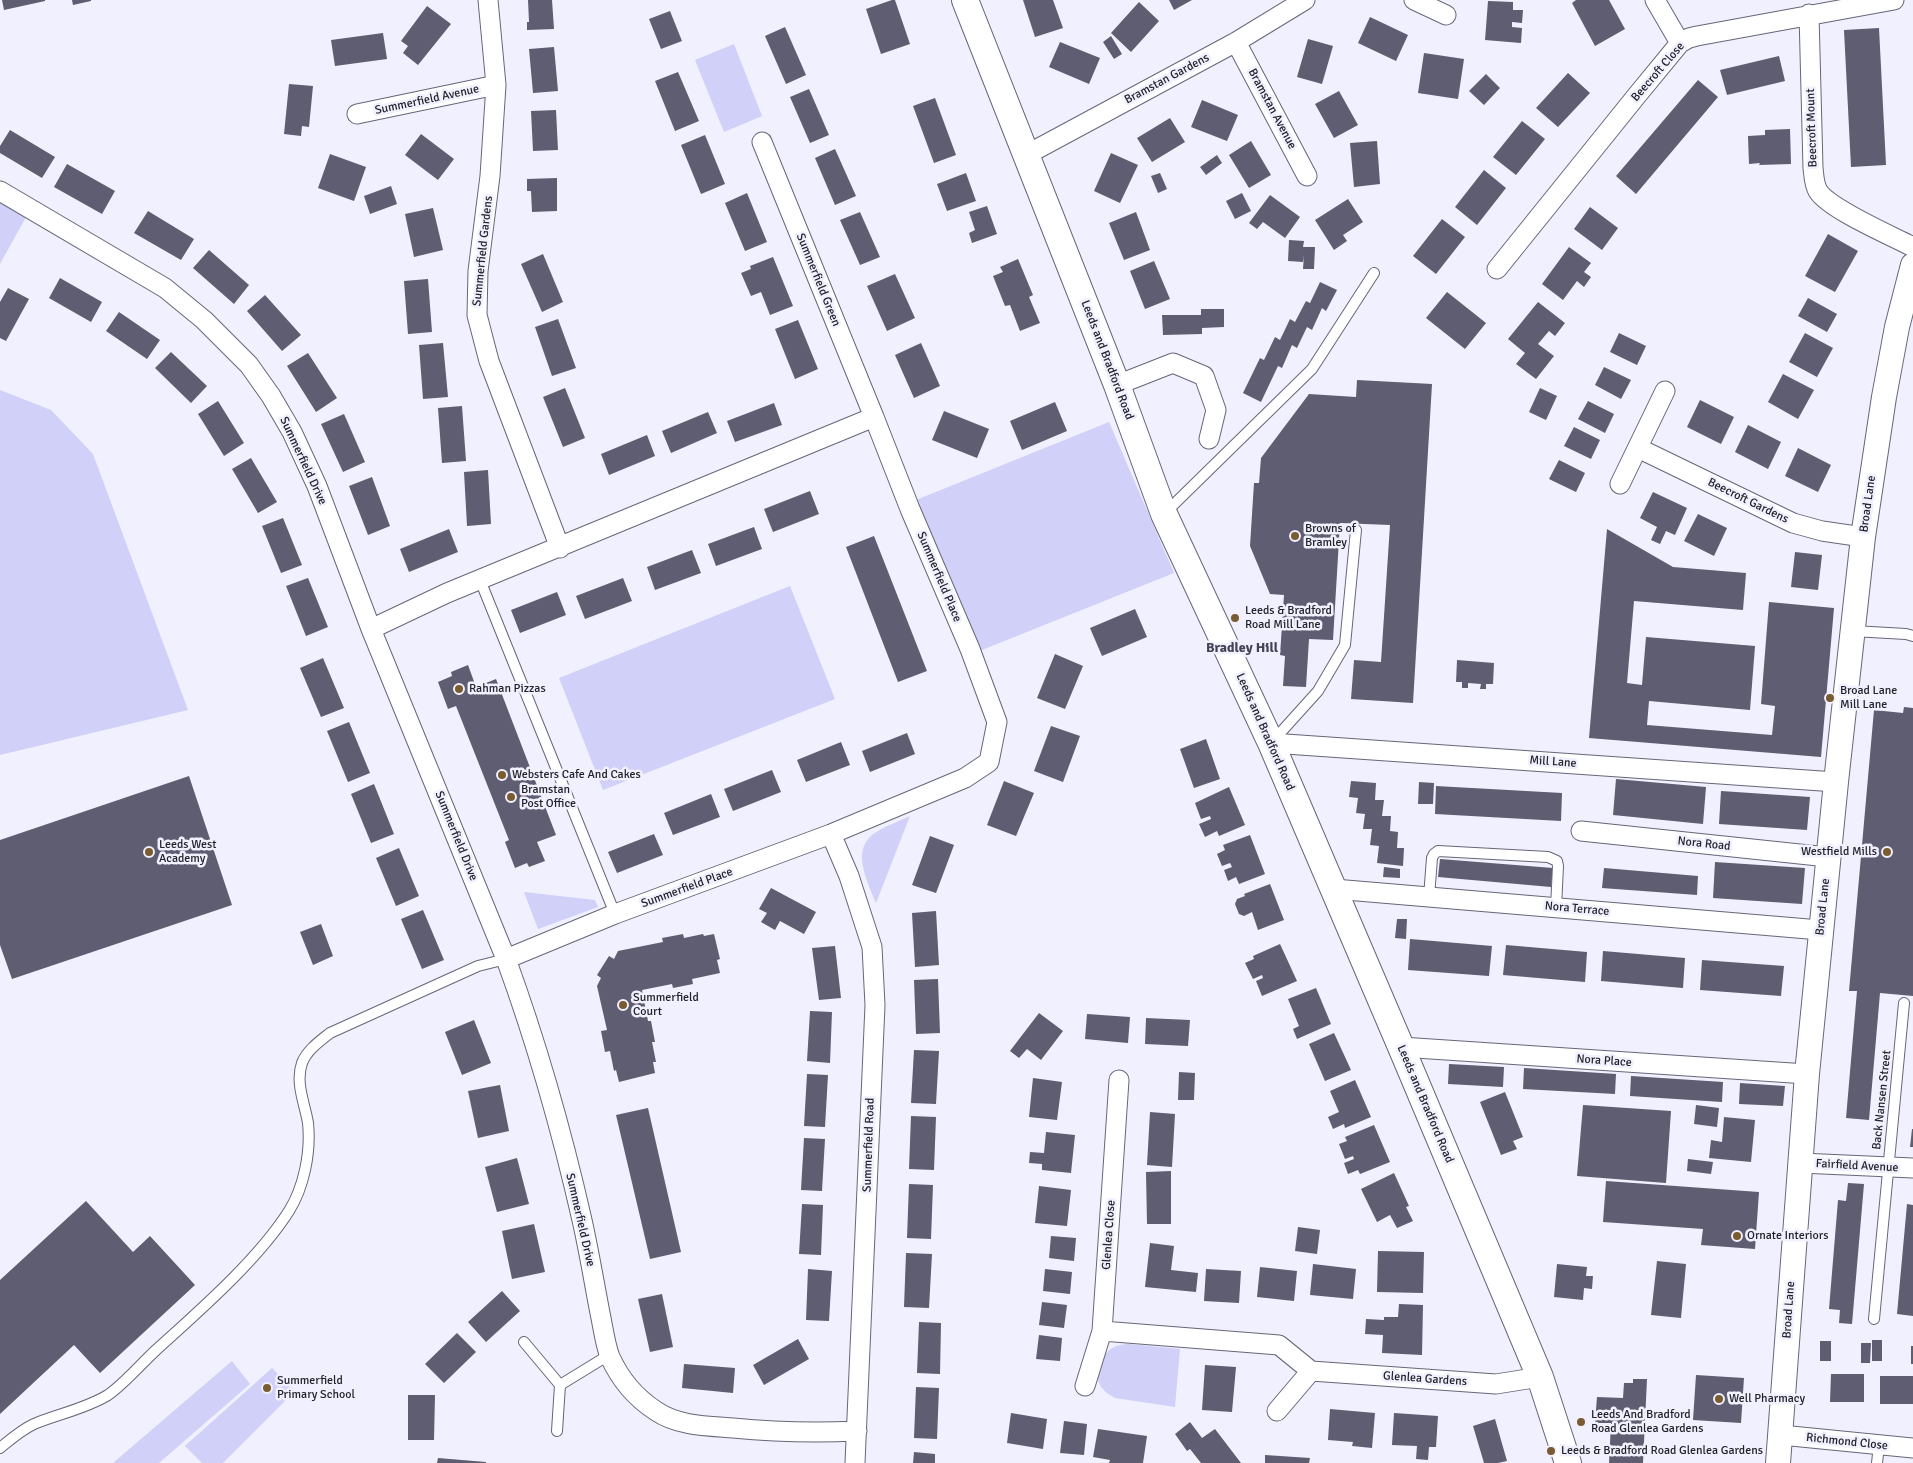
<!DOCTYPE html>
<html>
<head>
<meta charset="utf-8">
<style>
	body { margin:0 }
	canvas { display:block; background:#f0f0fe }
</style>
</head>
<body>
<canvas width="1913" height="1463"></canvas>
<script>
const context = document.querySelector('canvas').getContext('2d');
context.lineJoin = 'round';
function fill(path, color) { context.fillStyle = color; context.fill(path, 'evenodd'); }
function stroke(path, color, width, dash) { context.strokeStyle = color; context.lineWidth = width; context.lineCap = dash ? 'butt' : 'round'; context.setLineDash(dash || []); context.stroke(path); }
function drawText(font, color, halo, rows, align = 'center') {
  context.font = font + ' Signika,sans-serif'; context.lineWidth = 5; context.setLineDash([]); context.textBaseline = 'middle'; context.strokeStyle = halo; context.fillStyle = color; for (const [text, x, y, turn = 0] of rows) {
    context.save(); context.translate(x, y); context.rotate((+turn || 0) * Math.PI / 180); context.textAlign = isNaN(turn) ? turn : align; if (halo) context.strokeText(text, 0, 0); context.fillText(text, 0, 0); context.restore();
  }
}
const green = new Path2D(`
	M734 44 762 116 724 132 695 60Z
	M0 202 26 217 0 264Z
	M0 390 51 410 93 454 188 710 0 755Z
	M1109 422 1174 573 977 652 911 502Z
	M790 586 835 699 603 790 559 678Z
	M910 816 876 903C867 880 849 847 878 831 888 825 900 821 910 816Z
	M524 892 595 900 598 907 538 929Z
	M1129 1344 1180 1349 1175 1407 1115 1398C1110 1395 1103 1391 1100 1385 1094 1373 1102 1353 1114 1347 1118 1345 1124 1344 1129 1344Z
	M232 1361 250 1384 159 1463H113Z
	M272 1368 295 1391 223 1463H202L185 1446Z`);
const building = new Path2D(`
	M2 0H45V1L4 10Z
	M72 0H91V1L73 5Z
	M528 0H552L554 29 527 30V22H529Z
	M892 0H895L910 44 881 54 866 9Z
	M1023 0H1053L1063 28 1035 37Z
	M1169 0H1192L1174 10Z
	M1576 0H1609L1625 29 1595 46 1572 3Z
	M1488 1 1513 2V10H1523L1522 23 1512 22V27L1522 28 1521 43 1485 40Z
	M1139 2 1159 21 1131 52 1111 33Z
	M427 6 451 24 418 65 403 53 408 46 401 41Z
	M670 11 682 41 661 49 649 19Z
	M1370 17 1408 35 1396 61 1358 43Z
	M785 27 806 75 786 84 765 36Z
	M1879 28 1886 165 1851 167 1844 30Z
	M383 33 387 59 335 66 331 40Z
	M1111 36 1122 54 1114 59 1103 42Z
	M1308 39 1333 46 1322 84 1297 77Z
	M1060 42 1100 58 1089 84 1049 67Z
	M554 47 558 91 533 93 529 49Z
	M1424 53 1464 59 1458 99 1418 93Z
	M1779 56 1785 81 1727 95 1720 70Z
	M678 72 699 121 675 131 655 81Z
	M1568 73 1590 93 1558 127 1536 108Z
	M1486 74 1500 88 1484 105 1469 91Z
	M1698 80 1718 97 1636 194 1616 176Z
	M289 84 313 86 309 127 302 126 301 136 284 134Z
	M809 89 829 135 810 143 790 97Z
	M1339 91 1358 125 1334 138 1315 104Z
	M935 98 956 155 934 163 913 106Z
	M1202 100 1238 115 1227 141 1191 127Z
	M556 110 558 150 533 151 531 111Z
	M1170 118 1185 142 1152 162 1137 138Z
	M1522 121 1545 139 1516 175 1493 157Z
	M1790 129 1791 164 1759 165 1760 163 1749 164 1748 136 1765 135V130Z
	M10 130 55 157 42 178 0 153V146Z
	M421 134 454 159 438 180 405 155Z
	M705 135 725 184 701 194 681 145Z
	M1251 141 1271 175 1249 188 1229 155Z
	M1377 141 1380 184 1354 187 1350 143Z
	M835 149 856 196 835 205 815 158Z
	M1111 153 1138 165 1120 203 1094 191Z
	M330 154 366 167 354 201 318 188Z
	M1217 155 1222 163 1206 175 1200 167Z
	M67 164 115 191 102 214 54 187Z
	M1484 170 1506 188 1477 225 1455 207Z
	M966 173 976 201 947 211 937 184Z
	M1160 173 1167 189 1158 193 1151 176Z
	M557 178V211L532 212 531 191H527V179Z
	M391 186 397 204 370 214 364 196Z
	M747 193 767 242 745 251 725 203Z
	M1242 193 1251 211 1235 219 1226 201Z
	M1270 195 1300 217 1285 238 1263 222 1257 229 1249 223Z
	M1348 199 1363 222 1343 235 1347 241 1334 250 1315 220Z
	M987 206 997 234 972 243 969 233 975 230 969 212Z
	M1590 207 1618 228 1602 250 1574 229Z
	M433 208 443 250 414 257 405 214Z
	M148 211 194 239 181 260 134 233Z
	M860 212 880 257 860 265 840 220Z
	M1136 212 1150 250 1124 260 1109 223Z
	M1442 219 1465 237 1436 274 1413 256Z
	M1828 234 1858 251 1835 292 1805 276Z
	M1289 240 1304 241 1303 247H1315L1314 269H1303L1304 255 1303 262 1288 261Z
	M1569 247 1591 263 1584 272 1591 277 1584 287 1577 281 1563 300 1542 284Z
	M209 250 249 285 234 304 193 268Z
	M543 254 563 302 542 312 521 264Z
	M773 257 793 306 770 315 761 292 751 296 741 273 751 269 750 266Z
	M1018 259 1033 295 1029 297 1040 323 1020 331 1010 305 1005 306 993 276 1003 272 1000 267Z
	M1154 261 1170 299 1145 309 1130 271Z
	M895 274 915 318 887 331 867 286Z
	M60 278 102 302 91 322 49 298Z
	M428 279 432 332 408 334 404 281Z
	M1320 282 1337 290 1326 311 1322 308 1312 330 1307 327 1297 348 1292 345 1282 368 1278 366 1261 402 1243 393 1260 358 1264 360 1275 337 1280 340 1290 319 1295 322 1306 301 1310 303Z
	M8 288 29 299 6 341 0 338V302Z
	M1447 292 1486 323 1465 349 1426 318Z
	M265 295 301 335 282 351 247 311Z
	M1808 298 1837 314 1827 332 1798 316Z
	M1538 302 1565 323 1555 336 1549 331 1538 344 1554 356 1536 379 1516 364 1525 353 1508 339Z
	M1201 309H1224V327L1202 328V334L1163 335 1162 315H1201Z
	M119 312 160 340 147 359 106 331Z
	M558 319 576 368 552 376 535 327Z
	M798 320 818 369 795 379 775 329Z
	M1619 333 1646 346 1637 365 1610 352Z
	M1805 333 1833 348 1817 377 1789 362Z
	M443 343 448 397 423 399 419 345Z
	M921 343 940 386 914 398 895 355Z
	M171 352 207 386 191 403 155 368Z
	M308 353 337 398 316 412 287 366Z
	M1604 367 1631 380 1621 399 1595 385Z
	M1783 374 1814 390 1798 419 1768 402Z
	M1357 380 1432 384 1413 703 1351 699 1354 660 1381 662 1390 525 1340 523 1333 640 1309 639 1306 687 1283 686 1285 656 1280 655 1284 595 1270 594 1250 546 1254 483H1259L1261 458 1309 394 1356 397Z
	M565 388 585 438 563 447 543 397Z
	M1540 388 1557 396 1546 420 1529 412Z
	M1700 400 1734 417 1721 444 1687 427Z
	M218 401 244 443 224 456 198 414Z
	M1588 401 1614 414 1605 433 1578 419Z
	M1055 402 1067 431 1022 450 1010 421Z
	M774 403 782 425 735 442 727 421Z
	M462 406 466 461 442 463 438 408Z
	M944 411 989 429 977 458 932 440Z
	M708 412 717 433 671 453 662 431Z
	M344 414 365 462 343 472 321 424Z
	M1748 425 1781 442 1768 469 1735 452Z
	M1574 427 1600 440 1591 459 1564 446Z
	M647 435 655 456 609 475 601 454Z
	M1798 448 1831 465 1818 492 1785 476Z
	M251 458 277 502 258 513 232 469Z
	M1559 460 1585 473 1576 492 1549 479Z
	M488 470 491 524 467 526 464 472Z
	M372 477 390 526 368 535 349 486Z
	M810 491 819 514 773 532 764 509Z
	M1653 492 1687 508 1675 535 1666 531 1660 544 1651 540 1657 527 1640 518Z
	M1698 514 1727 528 1714 556 1684 541Z
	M283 518 302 565 281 573 262 526Z
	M754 527 762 549 716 566 708 544Z
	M449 529 458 552 409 572 400 549Z
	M1607 529 1673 567 1746 573 1743 610 1634 601 1627 683 1642 685 1646 637 1755 646 1750 710 1649 701 1647 725 1772 735 1775 706 1761 704 1769 602 1834 608 1821 757 1589 738Z
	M874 536 927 671 898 682 846 547Z
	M692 550 701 573 655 590 647 567Z
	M1795 552 1822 555 1818 590 1791 587Z
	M308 578 328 627 306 636 286 586Z
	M623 578 632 601 585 619 576 596Z
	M557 592 566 615 520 633 511 610Z
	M1135 609 1147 637 1102 656 1090 628Z
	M1055 654 1083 666 1065 709 1037 698Z
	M323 658 344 708 321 717 300 668Z
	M1457 660 1494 663 1493 684H1486V689H1480L1481 684 1468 683V688H1462V682H1456Z
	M468 665 476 687 496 679 556 835 537 842 545 861 529 867 527 863 515 868 505 842 509 840 456 706 448 709 438 682 452 676 451 672Z
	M1904 707 1913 708V996L1880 993 1869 1120 1846 1118 1857 991H1849L1874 710 1903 713Z
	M349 722 370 773 348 782 327 731Z
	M1051 726 1080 736 1063 782 1034 771Z
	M907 733 915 754 870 772 862 751Z
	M1206 739 1220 779 1194 788 1180 749Z
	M841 742 850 765 806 782 797 760Z
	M772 770 781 792 733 811 724 789Z
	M189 776 232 905 12 979 0 945V840Z
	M1616 779 1706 787 1703 824 1613 815Z
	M1004 781 1034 793 1016 836 987 825Z
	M1351 781 1376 783 1375 800H1384L1382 816H1391L1390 831 1398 832 1397 848H1404L1403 866 1377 863 1379 846 1370 845 1372 829H1363L1365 814 1356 813 1358 798 1349 797Z
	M1419 782 1434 783 1433 804H1418Z
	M374 784 394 834 371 843 351 794Z
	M1436 786 1562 793 1561 821 1435 814Z
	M1229 787 1245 825 1219 836 1217 831 1205 837 1199 824 1211 819 1210 816 1201 819 1195 803Z
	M1721 791 1810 797 1807 830 1719 824Z
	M711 794 720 817 673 835 664 813Z
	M654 834 663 855 617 873 608 852Z
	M1250 835 1265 874 1239 884 1236 877 1228 881 1224 870 1232 867 1230 863 1222 866 1217 854 1225 850 1223 845Z
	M930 836 954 845 936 893 912 885Z
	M399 848 419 896 396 906 376 858Z
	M1440 859 1553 868 1551 887 1438 877Z
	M1715 862 1805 868 1802 904 1713 898Z
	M1384 867 1400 869V878L1383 877Z
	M1604 868 1698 876 1697 895 1602 888Z
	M1270 884 1284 920 1258 930 1252 912 1244 916 1239 914 1235 904 1237 899 1245 896 1244 894Z
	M771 888 816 912 804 934 780 921 775 930 761 922 767 913 759 909Z
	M423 910 444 960 422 969 401 919Z
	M936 911 939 965 915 967 912 913Z
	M1397 919H1407L1406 939 1395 938Z
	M321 924 333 956 313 965 300 932Z
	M683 934 684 938 703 934 704 936 714 934 720 959 717 960 720 973 692 979 693 984 673 988 672 984 642 990 648 1021H651L655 1042H652L656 1062H653L655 1073 619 1082 616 1070 614 1071 610 1051 605 1052 601 1031 607 1030 597 986 601 978 597 975 609 956 614 959 618 951 663 942 662 938Z
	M1410 939 1492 946 1489 976 1408 970Z
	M1280 944 1297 981 1262 996 1256 981 1263 978 1262 975 1253 979 1245 963 1254 959 1253 956Z
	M1506 945 1587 952 1585 982 1503 975Z
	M835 946 841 998 819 1000 812 948Z
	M1603 951 1685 958 1683 988 1601 981Z
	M1702 960 1784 966 1781 996 1700 990Z
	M938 979 940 1033 916 1034 914 980Z
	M1316 988 1331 1024 1297 1039 1293 1029 1299 1026 1288 999Z
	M810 1011 832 1012 830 1063 807 1061Z
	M1039 1013 1063 1031 1041 1060 1027 1049 1019 1058 1010 1051Z
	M1087 1014 1130 1017 1128 1043 1085 1039Z
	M1146 1018 1190 1020 1188 1046 1145 1044Z
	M474 1020 491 1063 462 1075 445 1032Z
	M1334 1033 1351 1070 1325 1081 1309 1044Z
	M914 1050 939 1051 936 1104 911 1103Z
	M1449 1064 1504 1067 1503 1087 1448 1084Z
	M1524 1068 1616 1074 1615 1094 1523 1089Z
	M1179 1072 1195 1073 1194 1100H1178Z
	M807 1074 828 1075 825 1127 804 1126Z
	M1631 1076 1723 1082 1722 1102 1630 1096Z
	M1033 1078 1062 1082 1057 1120 1029 1117Z
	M1355 1080 1371 1117 1345 1128 1344 1124 1333 1129 1328 1117 1339 1112 1330 1091Z
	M1740 1083 1785 1086 1783 1106 1739 1104Z
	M500 1085 509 1131 478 1138 468 1091Z
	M1505 1092 1523 1137 1513 1141 1517 1149 1501 1155 1480 1102Z
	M1583 1105 1671 1111 1666 1183 1577 1176Z
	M1696 1105 1719 1108 1717 1127 1694 1124Z
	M648 1108 681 1252 650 1259 616 1115Z
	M1150 1112 1175 1114 1172 1167 1147 1165Z
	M911 1116 936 1117 934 1170 909 1169Z
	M1724 1117 1755 1120 1751 1162 1709 1158 1711 1140 1722 1142Z
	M1374 1125 1390 1162 1360 1174 1358 1170 1348 1174 1344 1163 1354 1159 1353 1156 1345 1159 1339 1144 1347 1141 1345 1137Z
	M1912 1129H1913V1147H1910Z
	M1046 1132 1075 1135 1071 1173 1042 1170V1164L1029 1163 1030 1152 1044 1153Z
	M804 1138 825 1139 822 1191 801 1190Z
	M517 1158 529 1204 497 1212 485 1167Z
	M1688 1159 1713 1162 1711 1174 1687 1171Z
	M1171 1171V1224H1147L1146 1172Z
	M1394 1173 1409 1206 1406 1207 1413 1221 1397 1228 1390 1215 1377 1222 1361 1189Z
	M1606 1181 1759 1192 1755 1249 1701 1245 1703 1229 1603 1222Z
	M1848 1183 1864 1184 1852 1324 1839 1323 1840 1310 1829 1309 1838 1200 1846 1201Z
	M909 1184 933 1185 931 1239 907 1238Z
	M1039 1186 1071 1190 1067 1226 1035 1223Z
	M86 1201 133 1252 150 1236 195 1285 100 1373 74 1345 0 1414V1280Z
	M802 1204 823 1205 821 1255 799 1254Z
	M1907 1204 1913 1205V1316L1897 1314Z
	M534 1224 545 1272 512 1279 502 1231Z
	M1298 1227 1320 1230 1317 1254 1295 1251Z
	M1051 1236 1076 1238 1074 1261 1049 1258Z
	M1150 1243 1174 1246 1171 1270 1198 1273 1196 1292 1145 1287Z
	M1378 1251 1424 1252 1423 1293 1377 1292Z
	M906 1253 932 1254 929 1308 904 1307Z
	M1657 1261 1686 1264 1681 1318 1651 1315Z
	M1313 1264 1356 1269 1353 1299 1310 1295Z
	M1557 1264 1587 1267 1586 1276H1593L1592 1289 1584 1288 1583 1300 1554 1297Z
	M1260 1267 1297 1271 1294 1301 1257 1297Z
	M808 1269 832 1271 829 1321 806 1320Z
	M1045 1269 1072 1272 1070 1294 1043 1291Z
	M1206 1269 1241 1271 1239 1303 1204 1301Z
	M502 1291 520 1311 486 1342 468 1322Z
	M662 1294 673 1347 650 1352 638 1299Z
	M1042 1302 1067 1305 1064 1328 1039 1325Z
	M1399 1304 1423 1305 1422 1355 1382 1353 1383 1335 1365 1334 1366 1319 1384 1320V1317H1398Z
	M919 1322 941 1323 940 1374 917 1373Z
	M457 1333 476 1352 444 1383 425 1364Z
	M1039 1335 1062 1338 1060 1361 1036 1359Z
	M798 1339 809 1359 764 1385 753 1365Z
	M1872 1340H1882V1361H1872Z
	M1820 1341H1831V1361H1820Z
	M1861 1343H1871L1870 1363H1861Z
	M1911 1346H1913V1364H1911Z
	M684 1364 735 1368 733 1393 682 1388Z
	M1205 1365 1236 1367 1232 1412 1202 1410Z
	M1831 1374H1864V1402H1830Z
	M1696 1375 1744 1378 1741 1423 1693 1420Z
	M1880 1376H1913V1404H1880Z
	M1633 1379H1647L1643 1463H1609L1611 1423H1595L1597 1397 1623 1398 1624 1383H1633Z
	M916 1387 939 1388 937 1439 914 1438Z
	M408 1395H435L434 1440H408Z
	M1330 1409 1375 1413 1372 1448 1352 1446 1353 1442 1328 1440Z
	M1011 1413 1047 1419 1043 1449 1007 1443Z
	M1394 1413 1438 1416 1436 1447H1429L1428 1460 1416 1459 1417 1446 1392 1445Z
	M1495 1419 1507 1461 1498 1463H1484L1473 1426Z
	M1064 1421 1087 1424 1084 1455 1060 1453Z
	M1190 1422 1202 1438 1215 1429 1241 1463H1201L1190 1449 1187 1451 1175 1434Z
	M1098 1429 1147 1436 1143 1463H1109L1110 1460 1093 1457Z
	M914 1452 935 1454V1463H913Z
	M1265 1455 1310 1458 1309 1463H1265Z
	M438 1458 486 1462V1463H437Z`);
const service = new Path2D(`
	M1166 512 1312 369 1374 273
	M480 580 615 914
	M1853 631 1906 634 1913 636
	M1272 742 1318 691 1345 645 1356 530
	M1429 897 1432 858 1434 854 1438 851 1548 857 1557 861 1558 866 1556 908
	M1874 1319 1904 1003
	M524 1342 560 1385 609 1355
	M557 1431 560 1385
	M0 1448C10 1440 21 1430 34 1424 58 1414 85 1409 108 1395 123 1385 141 1364 155 1351 199 1311 257 1261 289 1211 304 1187 311 1152 308 1123 305 1104 295 1083 302 1063 307 1050 320 1041 330 1033L478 966 506 959
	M1877 1463 1879 1445`);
const minor = new Path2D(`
	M488 0 496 85 490 176 478 271 477 315 489 361 560 548
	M1414 0 1446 15
	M1655 0 1680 43
	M1809 14 1813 168C1814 176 1814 184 1818 191 1829 209 1892 236 1913 247
	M1236 42 1307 176
	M357 114 496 85
	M762 142 874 417
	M1026 155 1236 42 1305 0
	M0 191 165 288 204 320 249 365 271 396 292 432 317 486 371 629 506 959C537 1044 562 1132 582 1220 589 1251 594 1282 600 1313 603 1327 605 1344 610 1357 620 1379 636 1398 656 1411 678 1426 707 1426 733 1428 774 1432 815 1433 857 1431
	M1497 269 1638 94 1680 43 1689 38 1697 36 1894 0
	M1117 385 1173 363 1204 376 1216 410 1209 439
	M1638 448 1793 523 1822 531 1863 537
	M1620 484 1665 391
	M371 629 447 593 874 417 910 509 970 649 997 722 989 762 965 778 831 834 615 914 506 959
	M1271 743 1836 782
	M1581 831 1828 857
	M831 834 849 876 872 947 875 1005 855 1463
	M1334 889 1820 930
	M1401 1047 1807 1074
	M1800 1163 1913 1168
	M1102 1331 1279 1345 1311 1371 1496 1384 1540 1377
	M1085 1386 1102 1331 1119 1080
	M1277 1411 1311 1371
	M1781 1435 1913 1448`);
const tertiary = new Path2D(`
	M1778 1463 1807 1074 1836 782 1863 537 1884 397 1897 327 1913 265`);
const secondary = new Path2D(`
	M965 0 1117 385 1164 514 1271 743 1401 1047 1540 1377 1568 1463`);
const markers = [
	[1295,536,5,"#795c2f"],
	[1235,618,5,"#795c2f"],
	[459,689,5,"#795c2f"],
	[1830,698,5,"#795c2f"],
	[502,775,5,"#795c2f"],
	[511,797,5,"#795c2f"],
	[149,852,5,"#795c2f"],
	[1887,852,5,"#795c2f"],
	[623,1005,5,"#795c2f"],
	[1737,1236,5,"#795c2f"],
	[267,1388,5,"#795c2f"],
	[1719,1399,5,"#795c2f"],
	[1581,1422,5,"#795c2f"],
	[1551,1451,5,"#795c2f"]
];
const streetNames = [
	["Beecroft Close",1658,72,-49],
	["Bramstan Gardens",1167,79,-28],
	["Summerfield Avenue",427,100,-12],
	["Bramstan Avenue",1272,109,62],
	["Beecroft Mount",1812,128,-92],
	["Summerfield Gardens",483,251,-84],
	["Summerfield Green",818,280,68],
	["Leeds and Bradford Road",1107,360,69],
	["Summerfield Drive",303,461,65],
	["Beecroft Gardens",1748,501,26],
	["Broad Lane",1868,504,-82],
	["Summerfield Place",939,577,67],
	["Leeds and Bradford Road",1265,732,66],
	["Mill Lane",1553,762,4],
	["Summerfield Drive",456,836,68],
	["Nora Road",1704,844,6],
	["Summerfield Place",687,888,-20],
	["Broad Lane",1823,907,-84],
	["Nora Terrace",1577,909,5],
	["Nora Place",1604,1061,4],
	["Back Nansen Street",1882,1100,-84],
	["Leeds and Bradford Road",1425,1104,67],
	["Summerfield Road",869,1145,-88],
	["Fairfield Avenue",1857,1166,3],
	["Summerfield Drive",580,1220,77],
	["Glenlea Close",1109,1235,-86],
	["Broad Lane",1789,1310,-86],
	["Glenlea Gardens",1425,1379,4],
	["Richmond Close",1847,1442,6]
];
const poiNames = [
	["Browns of",1305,529],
	["Bramley",1305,543],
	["Leeds & Bradford",1245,611],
	["Road Mill Lane",1245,625],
	["Rahman Pizzas",469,689],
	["Broad Lane",1840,691],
	["Mill Lane",1840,705],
	["Websters Cafe And Cakes",512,775],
	["Bramstan",521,790],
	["Post Office",521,804],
	["Leeds West",159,845],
	["Academy",159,859],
	["Westfield Mills",1877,852,"right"],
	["Summerfield",633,998],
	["Court",633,1012],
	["Ornate Interiors",1747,1236],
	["Summerfield",277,1381],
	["Primary School",277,1395],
	["Well Pharmacy",1729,1399],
	["Leeds And Bradford",1591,1415],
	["Road Glenlea Gardens",1591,1429],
	["Leeds & Bradford Road Glenlea Gardens",1561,1451]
];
const neighbourhoodNames = [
	["Bradley Hill",1242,648]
];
fill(green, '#d0d0f8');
fill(building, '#5e5d71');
stroke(service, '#66667a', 12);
stroke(minor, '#66667a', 21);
stroke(tertiary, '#66667a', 26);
stroke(secondary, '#66667a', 28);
stroke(service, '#fff', 10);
stroke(minor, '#fff', 19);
stroke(tertiary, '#fff', 24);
stroke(secondary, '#fff', 26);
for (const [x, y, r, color] of markers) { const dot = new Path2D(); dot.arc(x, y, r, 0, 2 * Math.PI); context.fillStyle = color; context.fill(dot); stroke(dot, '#f0f0fe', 2); }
drawText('12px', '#22222a', '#f0f0fe', streetNames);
drawText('12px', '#22222a', '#f0f0fe', poiNames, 'left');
drawText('bold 14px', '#434356', '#f0f0fe', neighbourhoodNames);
</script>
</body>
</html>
